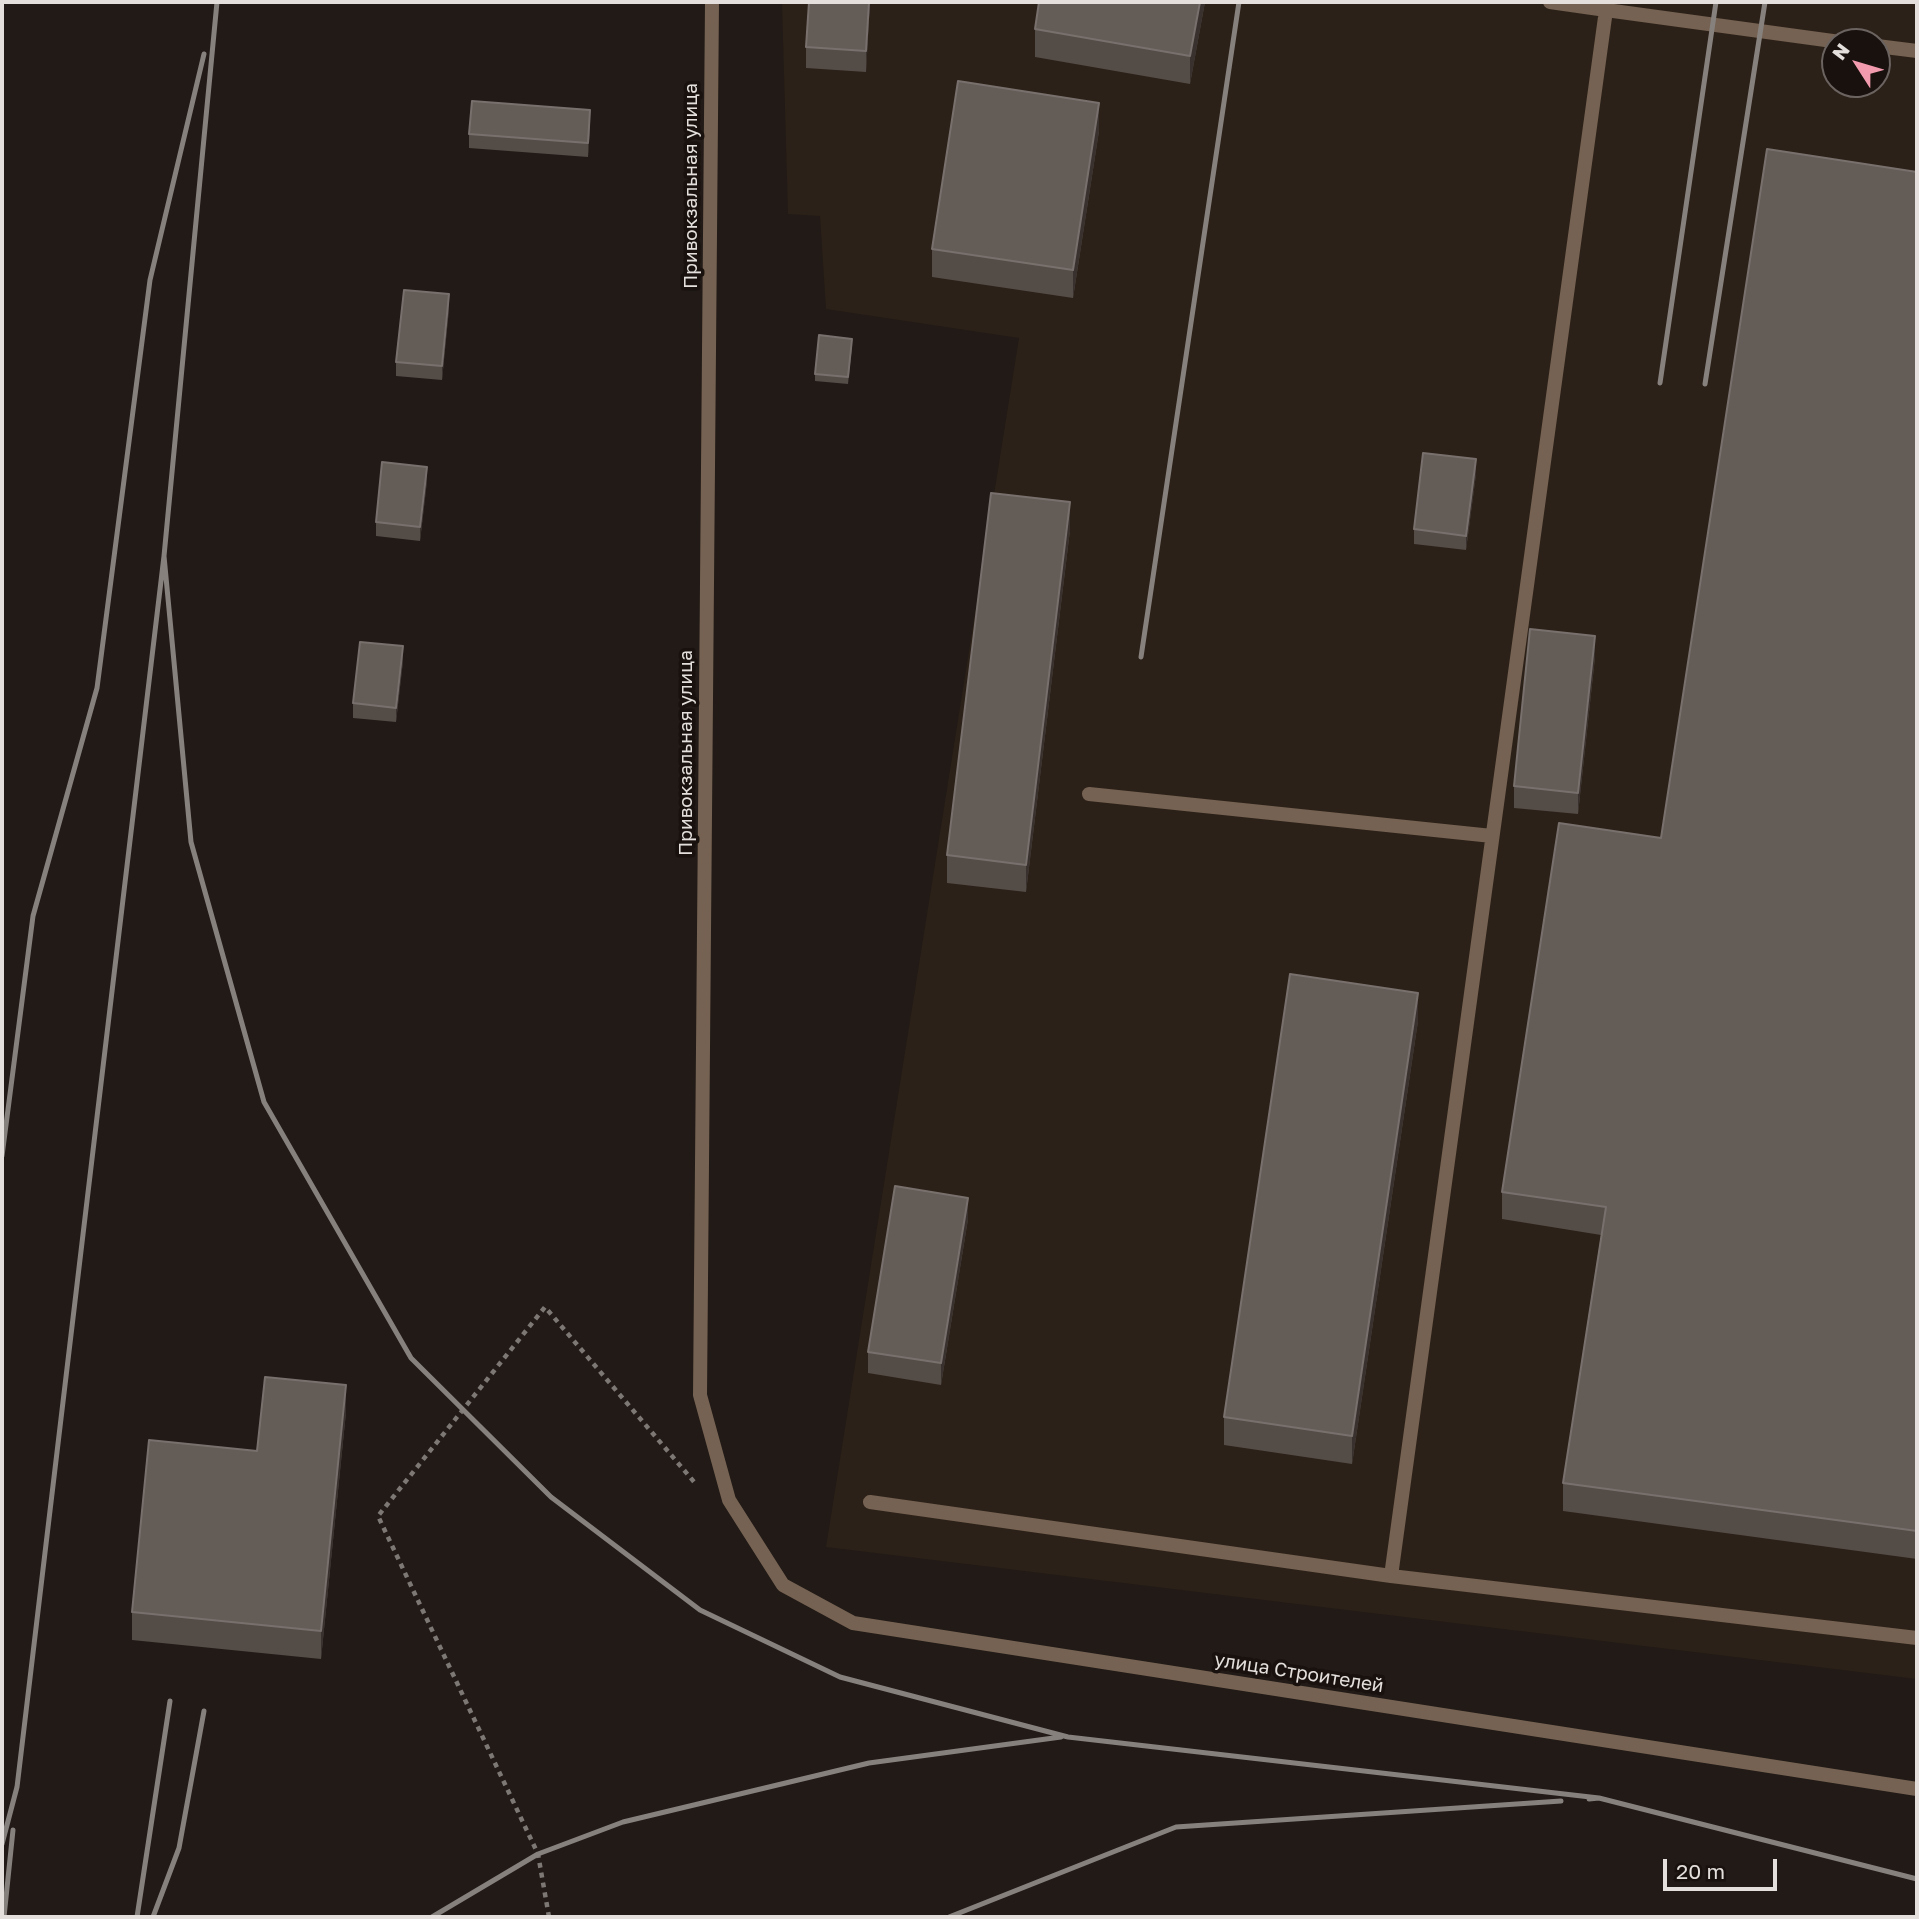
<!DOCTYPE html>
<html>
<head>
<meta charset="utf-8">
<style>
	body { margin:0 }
	#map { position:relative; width:1919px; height:1919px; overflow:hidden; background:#211a16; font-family:"Golos Text",sans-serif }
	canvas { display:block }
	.frame { position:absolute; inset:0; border:4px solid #e4dfdc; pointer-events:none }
	.north { position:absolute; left:1821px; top:28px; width:70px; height:70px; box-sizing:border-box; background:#18110d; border:2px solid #6a6360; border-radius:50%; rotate:307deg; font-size:19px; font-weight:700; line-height:28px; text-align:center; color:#e4dfdc }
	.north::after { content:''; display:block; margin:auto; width:24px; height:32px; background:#f29aae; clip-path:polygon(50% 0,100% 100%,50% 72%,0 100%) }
	.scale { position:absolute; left:1663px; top:1859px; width:114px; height:32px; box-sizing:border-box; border:4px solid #e4dfdc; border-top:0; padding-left:9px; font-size:21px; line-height:24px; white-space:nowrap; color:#e4dfdc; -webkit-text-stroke:5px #18110d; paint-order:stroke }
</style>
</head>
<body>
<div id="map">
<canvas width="1919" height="1919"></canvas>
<div class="frame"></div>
<div class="north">N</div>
<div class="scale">20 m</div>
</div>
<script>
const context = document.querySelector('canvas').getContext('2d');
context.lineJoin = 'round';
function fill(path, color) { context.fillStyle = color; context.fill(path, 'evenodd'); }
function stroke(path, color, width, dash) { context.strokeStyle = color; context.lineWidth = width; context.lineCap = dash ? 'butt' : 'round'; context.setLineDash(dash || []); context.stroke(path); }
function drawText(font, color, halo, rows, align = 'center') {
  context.font = font + ' "Golos Text",sans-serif'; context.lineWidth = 7; context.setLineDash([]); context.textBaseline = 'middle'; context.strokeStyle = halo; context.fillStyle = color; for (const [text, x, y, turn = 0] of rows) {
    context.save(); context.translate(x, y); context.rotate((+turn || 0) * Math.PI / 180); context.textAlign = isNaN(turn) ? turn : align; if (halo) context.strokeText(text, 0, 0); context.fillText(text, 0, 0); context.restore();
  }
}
const built = new Path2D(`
	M782 2H1917V1679L826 1547 1019 338 826 309 820 216 788 214ZM1835 42H1877V84H1835Z`);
const path = new Path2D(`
	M549 1917 538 1854 378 1516 545 1307 695 1483`);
const service = new Path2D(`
	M1606 10 1840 42
	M1877 46 1917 51
	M1089 794 1492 836
	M870 1502 1391 1576 1917 1638
	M1391 1576 1606 10 1550 2`);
const minor = new Path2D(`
	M712 2 700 1395 729 1500 783 1585 853 1623 1917 1789`);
const rail = new Path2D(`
	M1660 383 1716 2
	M1705 384 1765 2
	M164 556 191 842 264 1102 411 1358 551 1497 700 1610 840 1677 1068 1737 1599 1798
	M1141 657 1239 2
	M2 1156 33 916 97 688 150 280 204 54
	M1589 1799 1599 1798 1917 1879
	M2 1844 17 1787 164 556 217 2
	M4 1917 13 1830
	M137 1917 170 1701
	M153 1917 179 1848 204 1711
	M432 1917 538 1854 623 1822 869 1763 1061 1737
	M949 1917 1176 1827 1561 1801`);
const wall = new Path2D(`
	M870 2 866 72 806 68V47Z
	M1039 2H1205L1190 84 1035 57V29Z
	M590 125 588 157 469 148V134Z
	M1099 131 1073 298 932 277V249Z
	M1917 172V1559L1563 1511V1483L1601 1235 1502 1219V1192L1661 838Z
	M449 309 442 380 396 376V362Z
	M852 346 848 384 815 381V374Z
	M1476 474 1466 550 1414 544V529Z
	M427 481 420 541 376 536V522Z
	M1070 530 1026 892 947 883V855Z
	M1595 657 1578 814 1514 808V786Z
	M403 661 396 722 353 718V703Z
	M1418 1021 1352 1464 1224 1445V1417Z
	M968 1219 941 1385 868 1373V1352Z
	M346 1412 321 1659 132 1640V1612L257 1451Z`);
const shadedWall = new Path2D(`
	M869 2H870L866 72V51Z
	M1200 2H1205L1190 84V56Z
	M1099 103V131L1073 298V270Z
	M590 110V125L588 157V143Z
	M449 294V309L442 380V366Z
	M1476 459V474L1466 550V536Z
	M427 467V481L420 541V527Z
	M1070 502V530L1026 892V865Z
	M1595 636V657L1578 814V793Z
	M403 646V661L396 722V708Z
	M1418 993V1021L1352 1464V1436Z
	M968 1198V1219L941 1385V1363Z
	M346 1385V1412L321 1659V1631Z`);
const building = new Path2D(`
	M809 2H869L866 51 806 47Z
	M1039 2H1200L1190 56 1035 29Z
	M958 81 1099 103 1073 270 932 249Z
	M472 101 590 110 588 143 469 134Z
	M1767 149 1917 172V1531L1563 1483 1606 1207 1502 1192 1559 823 1661 838Z
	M404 290 449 294 442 366 396 362Z
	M819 335 852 339 848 377 815 374Z
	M1423 453 1476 459 1466 536 1414 529Z
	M382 462 427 467 420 527 376 522Z
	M991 493 1070 502 1026 865 947 855Z
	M1530 629 1595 636 1578 793 1514 786Z
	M360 642 403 646 396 708 353 703Z
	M1290 974 1418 993 1352 1436 1224 1417Z
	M895 1186 968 1198 941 1363 868 1352Z
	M265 1377 346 1385 321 1631 132 1612 149 1440 257 1451Z`);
const streetNames = [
	["Привокзальная улица",691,186,-90],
	["Привокзальная улица",686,753,-90],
	["улица Строителей",1299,1673,9]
];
fill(built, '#2c2118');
stroke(path, '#7e7875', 4.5, [5, 5]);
stroke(service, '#756252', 14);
stroke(minor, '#756252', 14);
stroke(rail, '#87817e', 5);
fill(wall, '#544c47');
fill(shadedWall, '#39312d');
fill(building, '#635c57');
stroke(building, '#78706c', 2);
drawText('19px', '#e4dfdc', '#18110d', streetNames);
</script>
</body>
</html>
